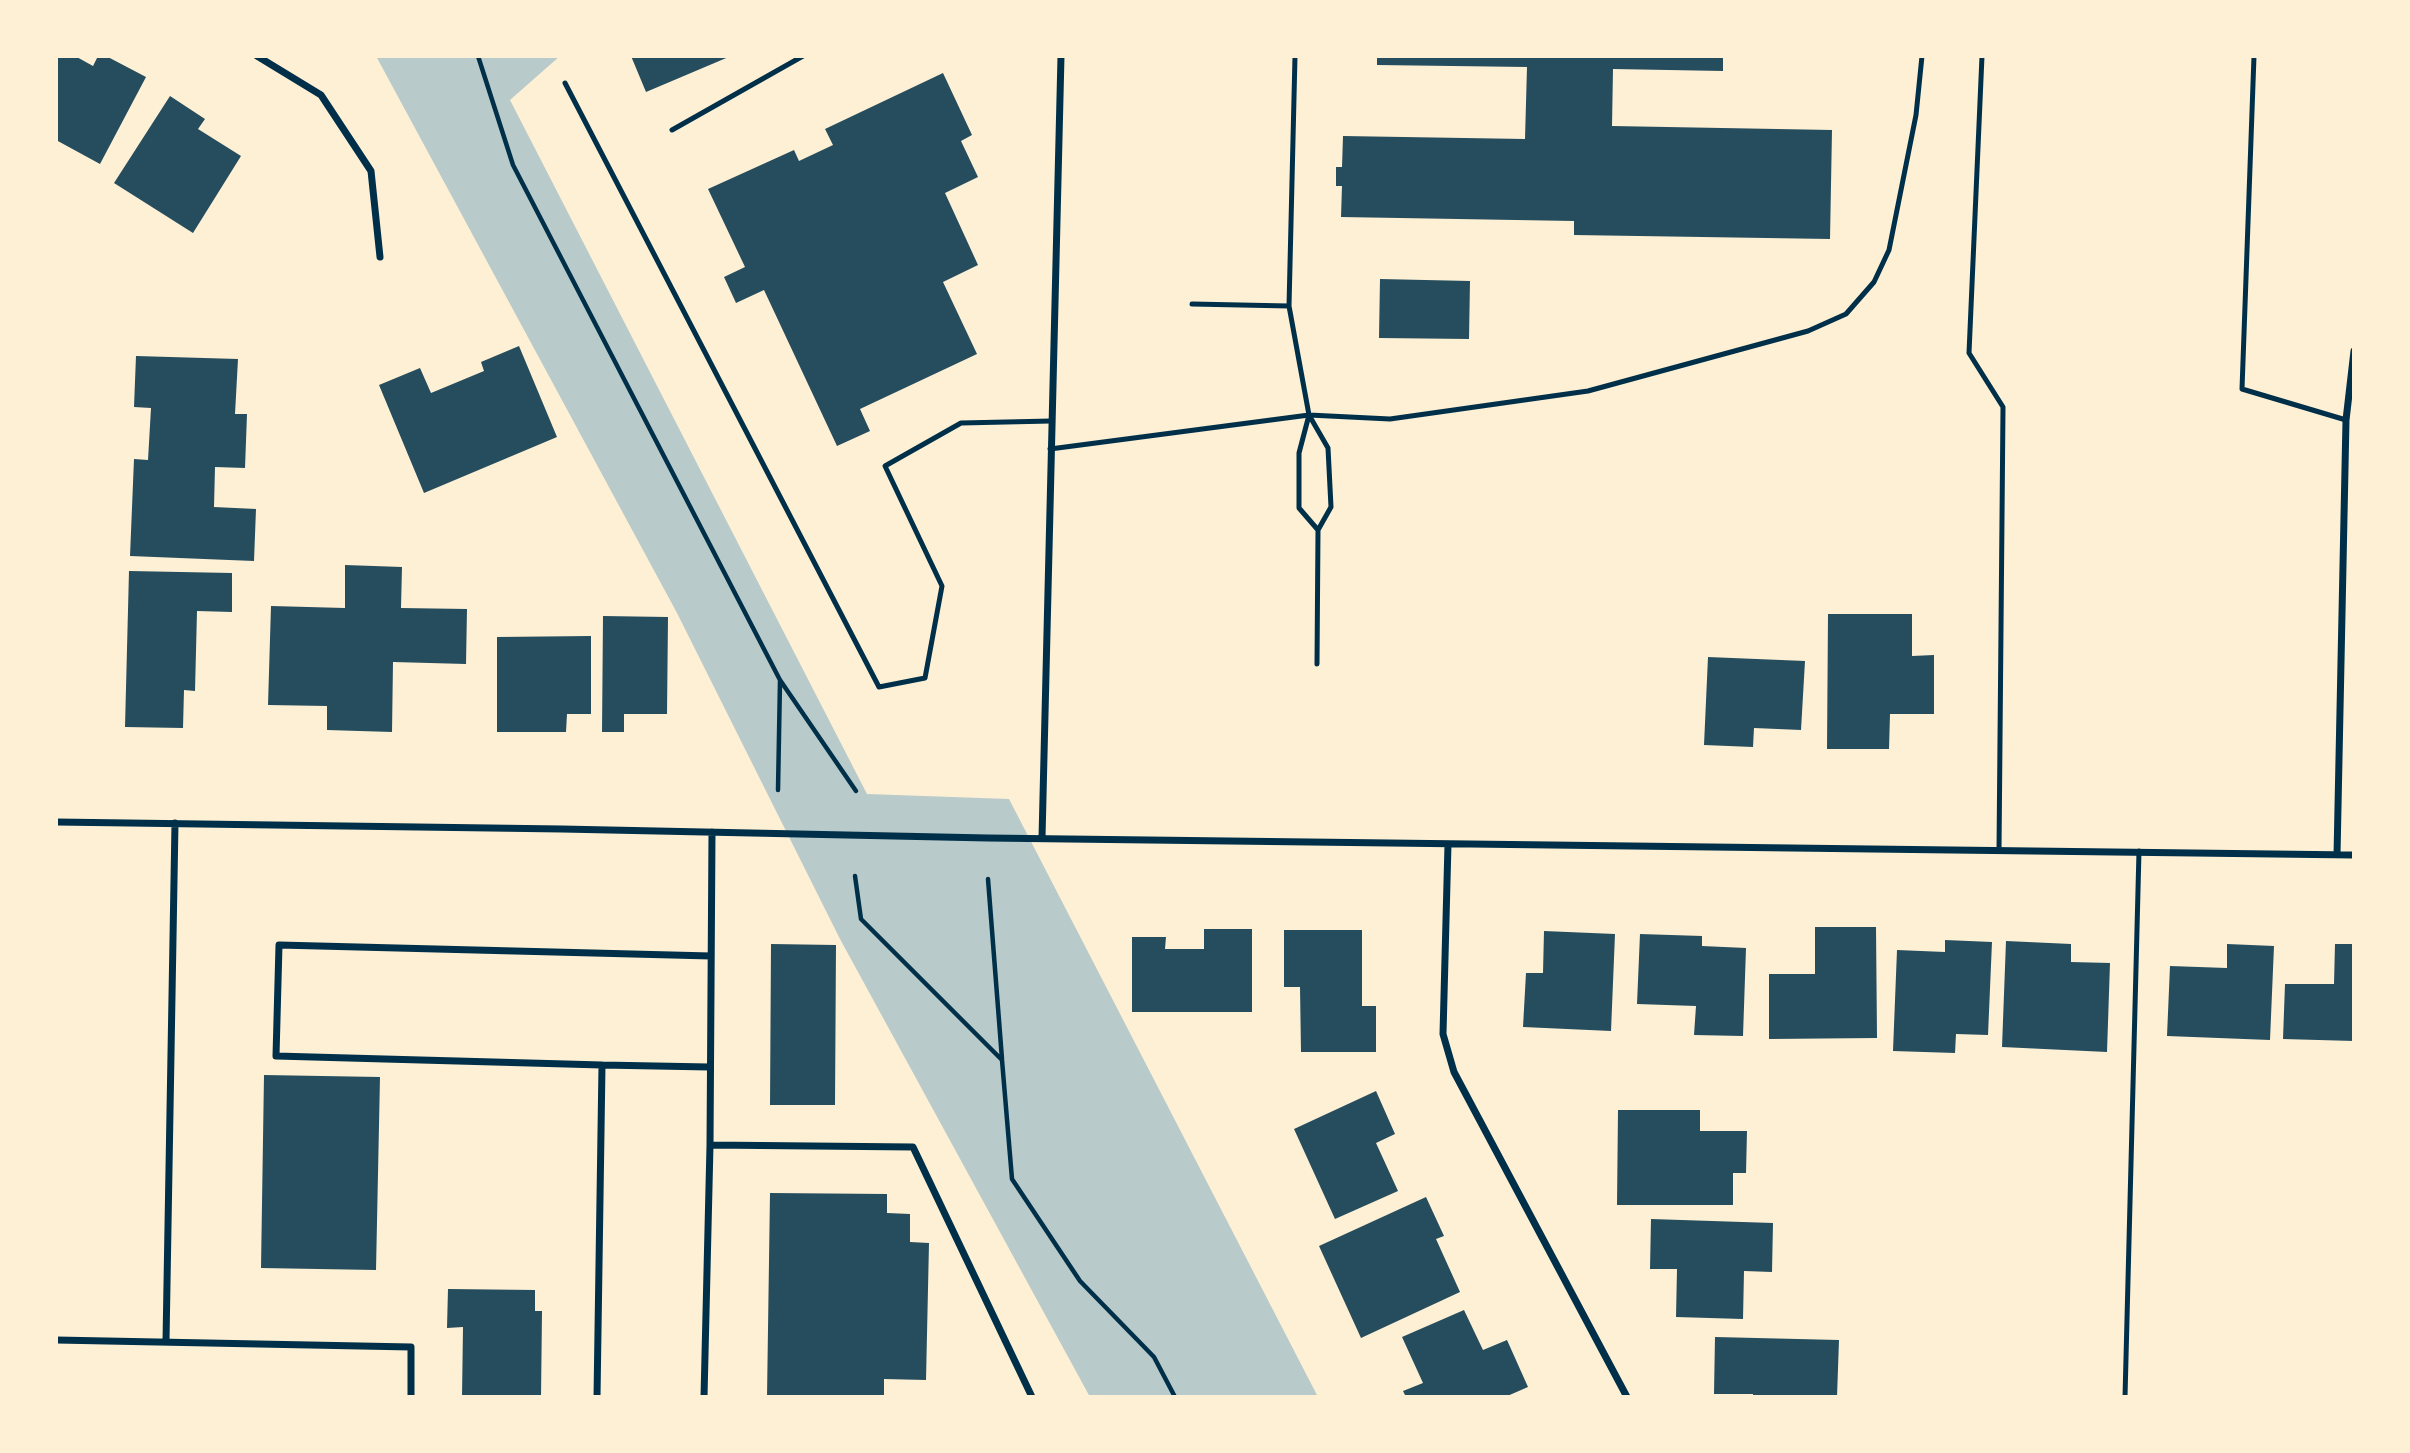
<!DOCTYPE html>
<html>
<head>
<meta charset="utf-8">
<style>
	body { margin:0 }
	#map { position:relative; width:2410px; height:1453px; overflow:hidden; background:#fdf0d5; font-family:Barlow,sans-serif }
	canvas { display:block }
	.frame { position:absolute; inset:0; border:58px solid #fdf0d5; pointer-events:none }
</style>
</head>
<body>
<div id="map">
<canvas width="2410" height="1453"></canvas>
<div class="frame"></div>
</div>
<script>
const context = document.querySelector('canvas').getContext('2d');
context.lineJoin = 'round';
function fill(path, color) { context.fillStyle = color; context.fill(path, 'evenodd'); }
function stroke(path, color, width, dash) { context.strokeStyle = color; context.lineWidth = width; context.lineCap = dash ? 'butt' : 'round'; context.setLineDash(dash || []); context.stroke(path); }
const green = new Path2D(`
	M376 56H560L510 100 867 794 1009 799 1318 1397H1090L840 939 677 613Z`);
const building = new Path2D(`
	M56 56H75L93 66 98 56H106L146 77 100 164 56 140Z
	M631 56H731L646 92Z
	M1377 56H1723V71L1613 69 1612 126 1832 130 1830 239 1574 235V221L1341 217 1342 186H1336V167H1342L1343 136 1525 139 1527 67 1377 65Z
	M943 73 972 135 961 141 978 177 945 193 978 265 943 282 977 354 860 409 870 431 837 446 764 290 736 303 724 277 745 267 708 189 794 150 799 161 833 145 825 129Z
	M170 96 205 119 198 129 241 156 193 233 114 183Z
	M1380 279 1470 281 1469 339 1379 338Z
	M519 346 557 437 424 493 379 385 420 368 431 393 484 371 481 362Z
	M136 356 238 359 235 414H247L245 468 215 467 214 507 256 509 254 561 130 556 134 459 148 460 151 408 134 407Z
	M345 565 402 567 401 608 467 609 466 664 393 662 392 732 327 730V706L268 705 271 606 345 608Z
	M129 571 232 573V612L197 611 195 691 184 690 183 728 125 727Z
	M1828 614H1912V656L1934 655V714H1890L1889 749H1827Z
	M603 616 668 617 667 714H624V732H602Z
	M591 636V714H567L566 732H497V637Z
	M1708 657 1805 661 1801 730 1754 728 1753 747 1704 745Z
	M1815 927H1876L1877 1038 1769 1039V974H1815Z
	M1204 929H1252V1012H1132V937H1166L1165 949H1204Z
	M1284 930H1362V1006H1376V1052H1301L1300 987H1284Z
	M1544 931 1615 934 1611 1031 1523 1027 1526 973H1543Z
	M1640 934 1702 936V946L1746 948 1743 1036 1694 1035 1696 1006 1637 1004Z
	M1945 940 1992 942 1988 1035 1956 1034 1955 1053 1893 1051 1897 950 1945 952Z
	M2006 941 2071 944V962L2110 963 2107 1052 2002 1047Z
	M771 944 836 945 835 1105H770Z
	M2227 944 2274 946 2270 1040 2167 1036 2170 966 2227 968Z
	M2335 944H2354V1041L2283 1039 2285 984H2334Z
	M264 1075 380 1077 376 1270 261 1268Z
	M1376 1091 1395 1134 1376 1143 1398 1191 1335 1219 1294 1129Z
	M1618 1110H1700V1131H1747L1746 1173H1733V1205H1617Z
	M770 1193 887 1194V1213L910 1214V1242L929 1243 926 1380 884 1379V1397H767Z
	M1426 1197 1444 1236 1436 1239 1460 1292 1361 1338 1319 1246Z
	M1651 1219 1773 1223 1772 1272 1744 1271 1743 1319 1676 1317 1677 1269H1650Z
	M448 1289 535 1290V1311H542L541 1397H462L463 1327 447 1328Z
	M1464 1310 1483 1350 1507 1340 1528 1387 1505 1397H1406L1403 1391 1423 1383 1402 1337Z
	M1715 1337 1839 1340 1837 1397H1753V1394H1714Z`);
const path = new Path2D(`
	M478 56 513 165 780 680 856 791
	M778 790 780 681
	M855 876 861 919 1002 1060 1012 1179 1080 1281 1154 1357 1175 1397
	M988 879 1002 1059`);
const service = new Path2D(`
	M1295 56 1289 306 1309 415 1328 448 1331 507 1318 530 1317 664
	M1982 56 1969 353 2003 407 1999 850
	M2254 56 2242 389 2346 420
	M565 83 879 687 925 678 942 586 885 466 961 423 1051 421
	M672 130 803 56
	M1192 304 1289 306
	M1309 415 1299 453V508L1318 530
	M1050 449 1309 415 1390 419 1588 391 1808 331 1846 314 1874 282 1889 250 1916 115 1922 56
	M2125 1397 2139 851`);
const minor = new Path2D(`
	M257 56 321 95 371 171 380 257
	M56 822 562 829 988 838 2354 855
	M712 832 710 1145 913 1147 1032 1397
	M1042 838 1061 56
	M1448 844 1443 1034 1454 1072 1627 1397
	M2337 855 2346 420 2354 351
	M602 1065 276 1056 279 945 711 956
	M56 1340 411 1347V1397
	M166 1341 175 823
	M597 1397 602 1065 709 1067
	M704 1397 710 1145`);
fill(green, '#b9caca');
fill(building, '#264d5e');
stroke(path, '#003049', 4.5);
stroke(service, '#003049', 5);
stroke(minor, '#003049', 7);
</script>
</body>
</html>
